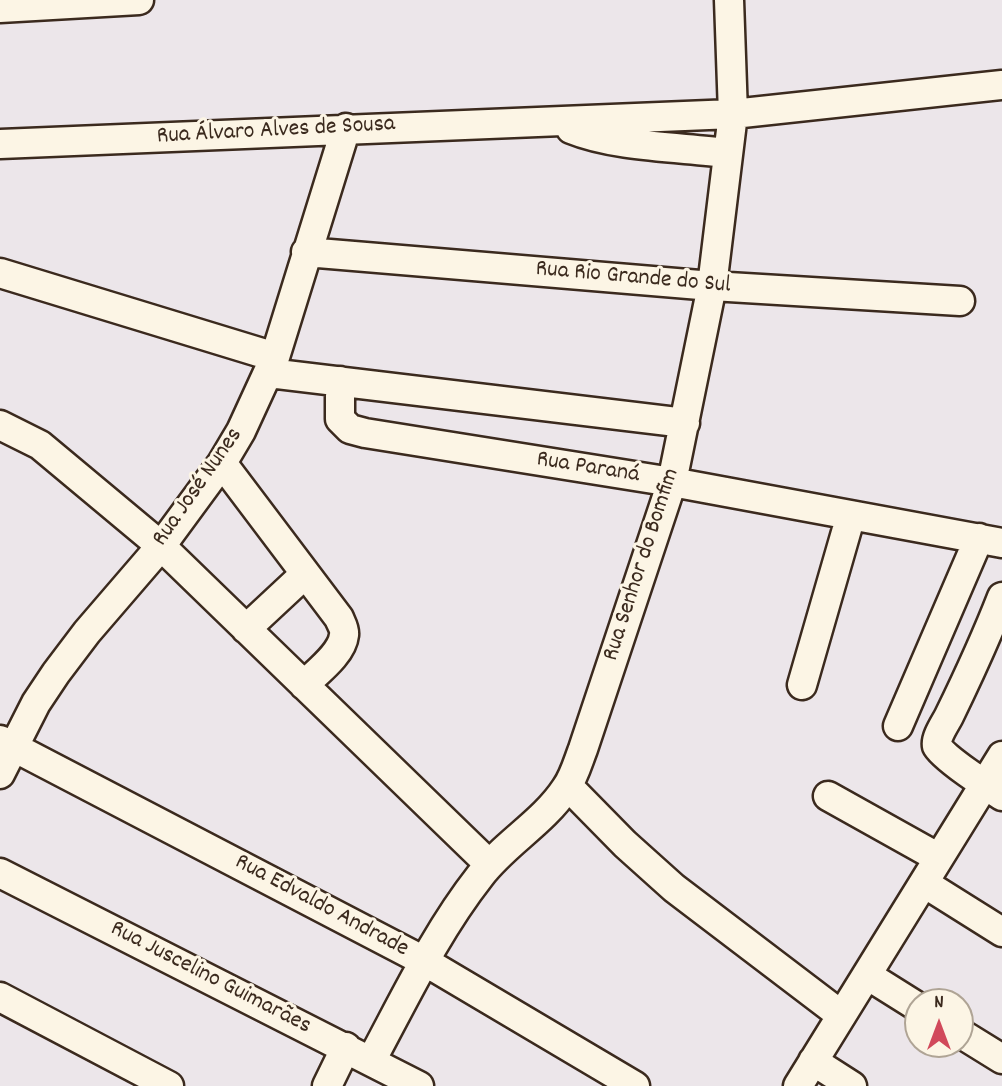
<!DOCTYPE html>
<html>
<head>
<meta charset="utf-8">
<style>
	body { margin:0 }
	#map { position:relative; width:1002px; height:1086px; overflow:hidden; background:#ece6ea; font-family:Dekko,sans-serif }
	canvas { display:block }
	.north { position:absolute; left:904px; top:988px; width:70px; height:70px; box-sizing:border-box; background:#fcf5e5; border:2px solid #afa495; border-radius:50%; rotate:0deg; font-size:19px; font-weight:700; line-height:28px; text-align:center; color:#3b2a1e }
	.north::after { content:''; display:block; margin:auto; width:24px; height:32px; background:#d1495b; clip-path:polygon(50% 0,100% 100%,50% 72%,0 100%) }
</style>
</head>
<body>
<div id="map">
<canvas width="1002" height="1086"></canvas>
<div class="north">N</div>
</div>
<script>
const context = document.querySelector('canvas').getContext('2d');
context.lineJoin = 'round';
function stroke(path, color, width, dash) { context.strokeStyle = color; context.lineWidth = width; context.lineCap = dash ? 'butt' : 'round'; context.setLineDash(dash || []); context.stroke(path); }
function drawText(font, color, halo, rows, align = 'center') {
  context.font = font + ' Dekko,sans-serif'; context.lineWidth = 6; context.setLineDash([]); context.textBaseline = 'middle'; context.strokeStyle = halo; context.fillStyle = color; for (const [text, x, y, turn = 0] of rows) {
    context.save(); context.translate(x, y); context.rotate((+turn || 0) * Math.PI / 180); context.textAlign = isNaN(turn) ? turn : align; if (halo) context.strokeText(text, 0, 0); context.fillText(text, 0, 0); context.restore();
  }
}
const minor = new Path2D(`
	M0 8 139 0
	M571 129C615 147 679 147 727 153
	M0 144 733 114 1002 85
	M306 252 712 286 960 301
	M0 273 275 357
	M269 373 685 423
	M340 381V419L350 429 365 433 672 482 1002 543
	M0 425 40 445 161 546 489 864
	M222 463 339 618C341 623 345 629 344 635 342 654 317 672 304 685
	M1002 597C986 638 968 677 949 716 945 724 935 738 937 746 941 756 991 789 1002 796
	M246 629 305 574
	M802 685 851 515
	M898 726 979 538
	M0 740 424 961 635 1086
	M0 774 36 703 56 673 87 632 161 546 222 463 241 431 275 357 346 128
	M568 786 625 844 674 888 841 1015
	M828 796 939 858
	M0 873 419 1086
	M924 883 1002 932
	M867 975 918 1007
	M0 997 169 1086
	M960 1033 1002 1059
	M371 1061C405 998 436 932 480 876 505 843 543 823 566 788 574 777 578 762 583 749L672 482 712 286 733 114 729 0
	M813 1061 852 1086
	M327 1086 346 1047
	M798 1086 1002 756`);
const streetNames = [
	["Rua Álvaro Alves de Sousa",276,132,-3],
	["Rua Rio Grande do Sul",633,279,5],
	["Rua Paraná",588,469,9],
	["Rua José Nunes",199,488,-55],
	["Rua Senhor do Bomfim",643,565,-72],
	["Rua Edvaldo Andrade",321,907,28],
	["Rua Juscelino Guimarães",210,979,27]
];
stroke(minor, '#3b2a1e', 33);
stroke(minor, '#fcf5e5', 28);
drawText('24px', '#3b2a1e', '#fcf5e5', streetNames);
</script>
</body>
</html>
